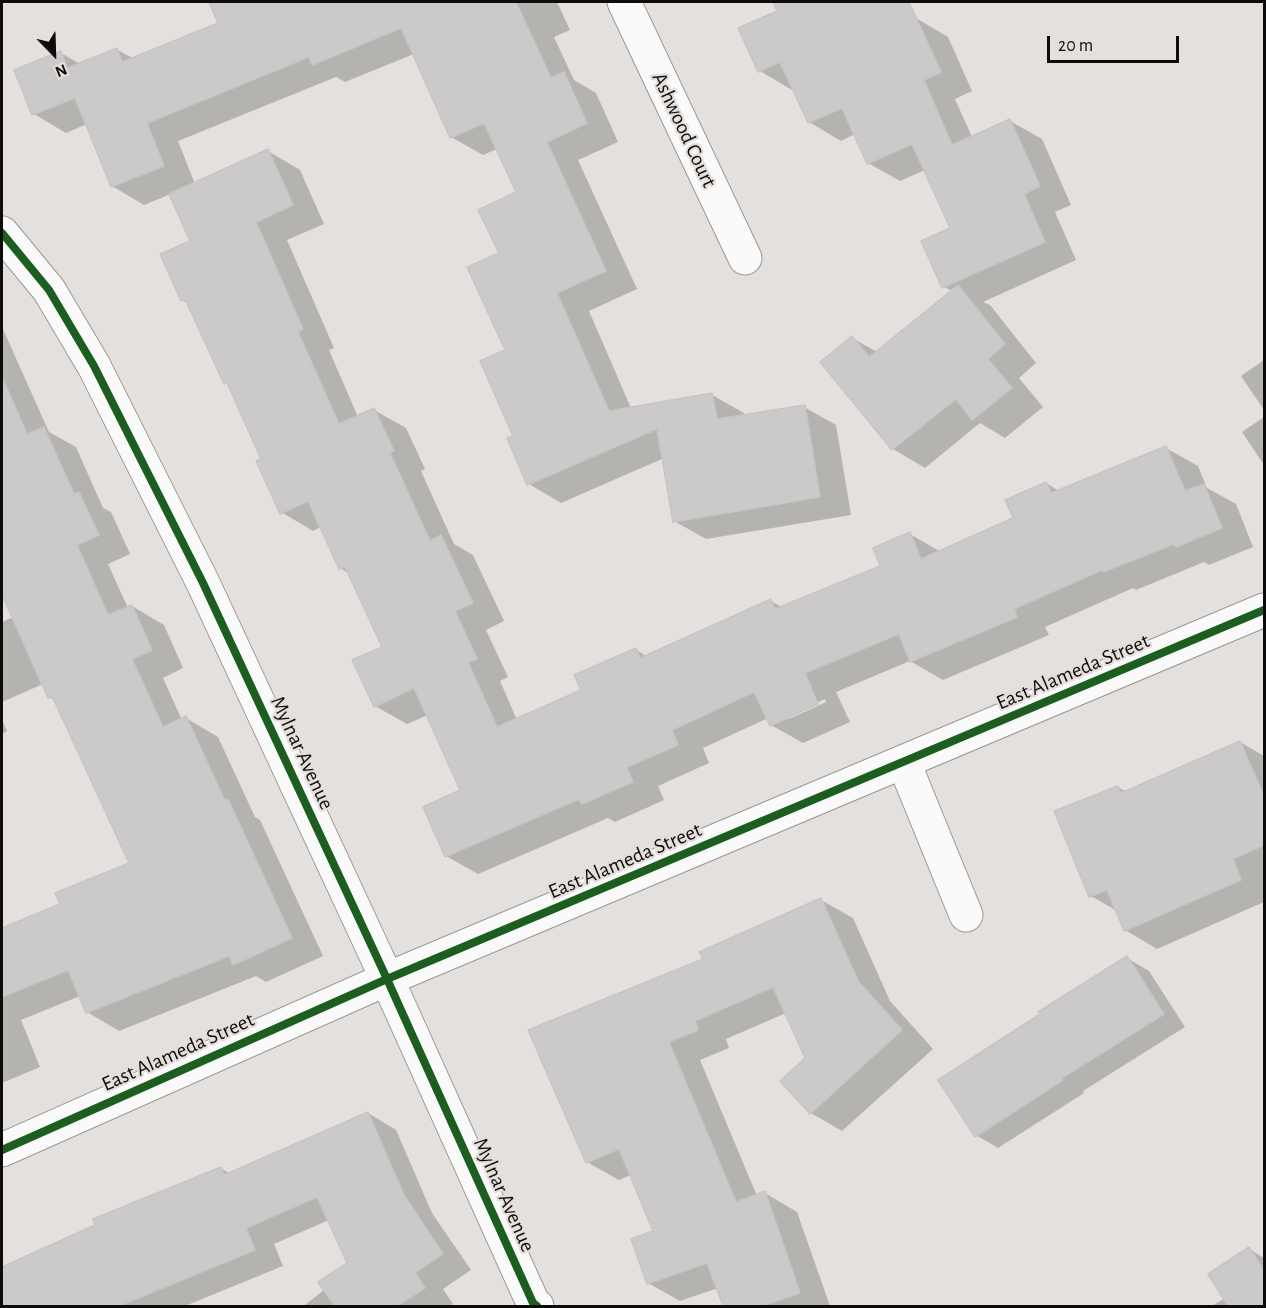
<!DOCTYPE html>
<html>
<head>
<meta charset="utf-8">
<style>
	body { margin:0 }
	#map { position:relative; width:1266px; height:1308px; overflow:hidden; background:#e3e0dd; font-family:"Alegreya Sans",sans-serif }
	canvas { display:block }
	.frame { position:absolute; inset:0; border:3px solid #0e0c0b; pointer-events:none }
	.north { position:absolute; left:24px; top:24px; width:60px; height:60px; -webkit-text-stroke:4px #e5dfdb; paint-order:stroke; rotate:157deg; font-size:16px; font-weight:700; line-height:24px; text-align:center; color:#0e0c0b }
	.north::after { content:''; display:block; margin:auto; width:21px; height:27px; background:#0e0c0b; clip-path:polygon(50% 0,100% 100%,50% 72%,0 100%) }
	.scale { position:absolute; left:1047px; top:36px; width:132px; height:27px; box-sizing:border-box; border:3px solid #0e0c0b; border-top:0; padding-left:8px; font-size:18px; line-height:21px; white-space:nowrap; color:#0e0c0b; -webkit-text-stroke:4px #e5dfdb; paint-order:stroke }
</style>
</head>
<body>
<div id="map">
<canvas width="1266" height="1308"></canvas>
<div class="frame"></div>
<div class="north">N</div>
<div class="scale">20 m</div>
</div>
<script>
const context = document.querySelector('canvas').getContext('2d');
context.lineJoin = 'round';
function fill(path, color) { context.fillStyle = color; context.fill(path, 'evenodd'); }
function stroke(path, color, width, dash) { context.strokeStyle = color; context.lineWidth = width; context.lineCap = dash ? 'butt' : 'round'; context.setLineDash(dash || []); context.stroke(path); }
function drawText(font, color, halo, rows, align = 'center') {
  context.font = font + ' "Alegreya Sans",sans-serif'; context.lineWidth = 4.5; context.setLineDash([]); context.textBaseline = 'middle'; context.strokeStyle = halo; context.fillStyle = color; for (const [text, x, y, turn = 0] of rows) {
    context.save(); context.translate(x, y); context.rotate((+turn || 0) * Math.PI / 180); context.textAlign = isNaN(turn) ? turn : align; if (halo) context.strokeText(text, 0, 0); context.fillText(text, 0, 0); context.restore();
  }
}
const shadow = new Path2D(`
	M211 2H557L570 30 554 37 574 80 596 93 618 142 578 160 637 289 589 311 631 408 712 395 744 413V416L804 407 836 425 851 515 706 539 674 521 664 458 561 503 529 484 515 436 501 254 518 193 497 149 483 155 451 137 414 54 345 82 336 77 178 141 195 184 268 151 300 170 324 224 287 240 334 348 329 350 358 417 374 410 406 428 425 469 421 471 454 544 473 555 504 621 486 630 508 677 500 681 517 720 583 691 636 650 648 657 771 601 783 608 882 566 910 534 941 552 1015 519 1046 483 1059 491 1166 448 1198 466 1207 488 1236 504 1253 547 1209 565 1204 562 1136 590 1133 588 1045 627 1049 635 943 680 910 661 836 692 850 722 803 743 771 725 768 718 703 748 709 763 658 786 664 800 615 822 608 818 478 874 446 856 462 791 428 715 407 724 375 706 384 648 350 574 340 568 321 527 313 531 281 512 263 460 229 385 225 383 189 304 182 300 192 242 171 194 144 205 112 186 87 124 66 133 34 114 61 53 80 64 116 49 134 59 220 24ZM825 699 826 702 789 719V716Z
	M775 2H902L911 21 916 18 948 37 972 91 955 99 972 137 1010 121 1042 139 1071 205 1055 212 1076 260 983 302 990 305 1036 363 1019 378 1043 407 1005 438 980 423 925 468 893 449 852 338 877 352 952 291 944 287 952 229 925 170 900 181 868 163 855 134 841 141 809 122 794 89 792 90 760 71 740 29 779 12Z
	M2 327 49 432 76 447 103 508 111 512 130 554 108 564 128 608 132 606 164 625 183 668 163 678 182 720 186 718 218 737 255 817 260 820 323 956 266 982 256 976 119 1031 87 1012 80 996 21 1020 40 1067 2 1083V930L62 905 131 864 56 701 49 697 43 684 2 702V622L13 617 2 590Z
	M1264 360V410L1241 376Z
	M1264 417V465L1242 432Z
	M2 720 7 731 2 734Z
	M1240 742 1264 756V902L1157 949 1125 930 1117 911 1091 896 1118 787 1127 792Z
	M821 900 853 918 890 1001 933 1049 842 1131 811 1113 807 1059 786 1013 726 1039 729 1048 700 1060 757 1196 765 1193 797 1212 830 1306H724L718 1288 680 1301 648 1283 655 1232 631 1175 619 1180 587 1162 705 960Z
	M1127 958 1149 971 1185 1027 1083 1091 1084 1093 998 1148 976 1135Z
	M368 1113 396 1130 432 1213 471 1270 443 1289 453 1304 449 1306H304L325 1289 348 1264 329 1220 274 1244 283 1266 185 1306H2V1268L221 1168 230 1174Z
	M1249 1249 1264 1258V1306H1212L1225 1298Z`);
const building = new Path2D(`
	M209 2H516L551 78 564 72 587 123 547 142 606 271 557 293 609 411 712 393 717 419 805 405 820 497 673 522 657 429 527 485 507 438 513 436 480 361 505 350 467 267 499 253 478 210 516 192 484 123 450 138 401 28 312 65 309 57 147 123 164 166 111 187 75 98 32 115 14 70 61 51 67 68 117 48 122 62 218 23Z
	M773 2H909L941 72 924 80 952 145 1010 119 1040 186 1024 194 1045 242 942 288 921 241 950 228 912 144 867 164 842 108 808 123 780 62 758 72 738 28 777 11Z
	M268 149 293 205 256 222 303 329 298 332 339 424 374 408 394 451 390 453 430 541 441 535 473 603 455 611 477 659 468 662 497 727 581 690 574 675 636 648 640 658 771 599 775 609 880 566 873 548 910 532 921 559 1013 518 1005 500 1046 482 1051 493 1166 446 1185 491 1204 484 1222 528 1176 547 1174 544 1103 572 1102 570 1014 609 1017 617 910 662 899 634 805 673 818 704 770 726 754 692 672 730 678 745 627 767 633 782 582 804 579 799 445 857 423 807 460 790 414 688 374 707 352 660 382 647 345 567 339 569 308 501 280 514 256 461 261 459 227 383 224 384 185 299 181 301 160 254 190 241 169 194Z
	M958 285 1005 344 988 359 1012 388 972 420 956 399 892 450 820 362 852 336 869 357Z
	M2 377 27 434 44 427 74 494 79 492 99 535 77 545 108 615 132 605 152 650 132 659 163 727 186 716 225 801 228 799 292 938 233 965 229 956 86 1013 68 970 2 997V928L60 904 55 893 129 863 52 696 48 698 2 595Z
	M1240 741 1264 796V845L1233 859 1241 880 1124 931 1107 890 1089 897 1054 811 1118 786 1121 793Z
	M821 898 858 981 902 1030 810 1114 780 1081 805 1058 773 987 695 1021 698 1030 669 1042 736 1202 765 1191 800 1293 762 1306H723L707 1263 647 1284 631 1239 653 1231 619 1149 586 1163 528 1030 703 959 699 952Z
	M1127 956 1164 1014 1062 1078 1063 1080 975 1137 938 1080 1040 1014 1038 1012Z
	M368 1112 404 1195 443 1254 415 1273 425 1288 397 1306H335L318 1282 347 1263 317 1197 246 1228 255 1250 119 1306H2V1267L95 1225 93 1219 221 1167 224 1175Z
	M1249 1247 1264 1271V1306H1228L1208 1274Z`);
const minor = new Path2D(`
	M624 2 745 258
	M2 233 49 290 94 366 203 583 387 979 533 1303 537 1306
	M904 763 966 915
	M2 1150 387 979 1264 610`);
const cycleway = new Path2D(`
	M2 233 49 290 94 366 203 583 387 979 533 1303 537 1306
	M2 1150 387 979 1264 610`);
const streetNames = [
	["Ashwood Court",684,130,65],
	["East Alameda Street",1073,672,-23],
	["Mylnar Avenue",302,753,65],
	["East Alameda Street",625,861,-23],
	["East Alameda Street",178,1052,-24],
	["Mylnar Avenue",504,1195,66]
];
fill(shadow, '#0003');
fill(building, '#cbc9c9');
stroke(building, '#c7c5c5', 1.5);
stroke(minor, '#9a9897', 35);
stroke(minor, '#fbfafa', 33);
stroke(cycleway, '#1b5e20', 8);
drawText('21px', '#0e0c0b', '#e5dfdb', streetNames);
</script>
</body>
</html>
